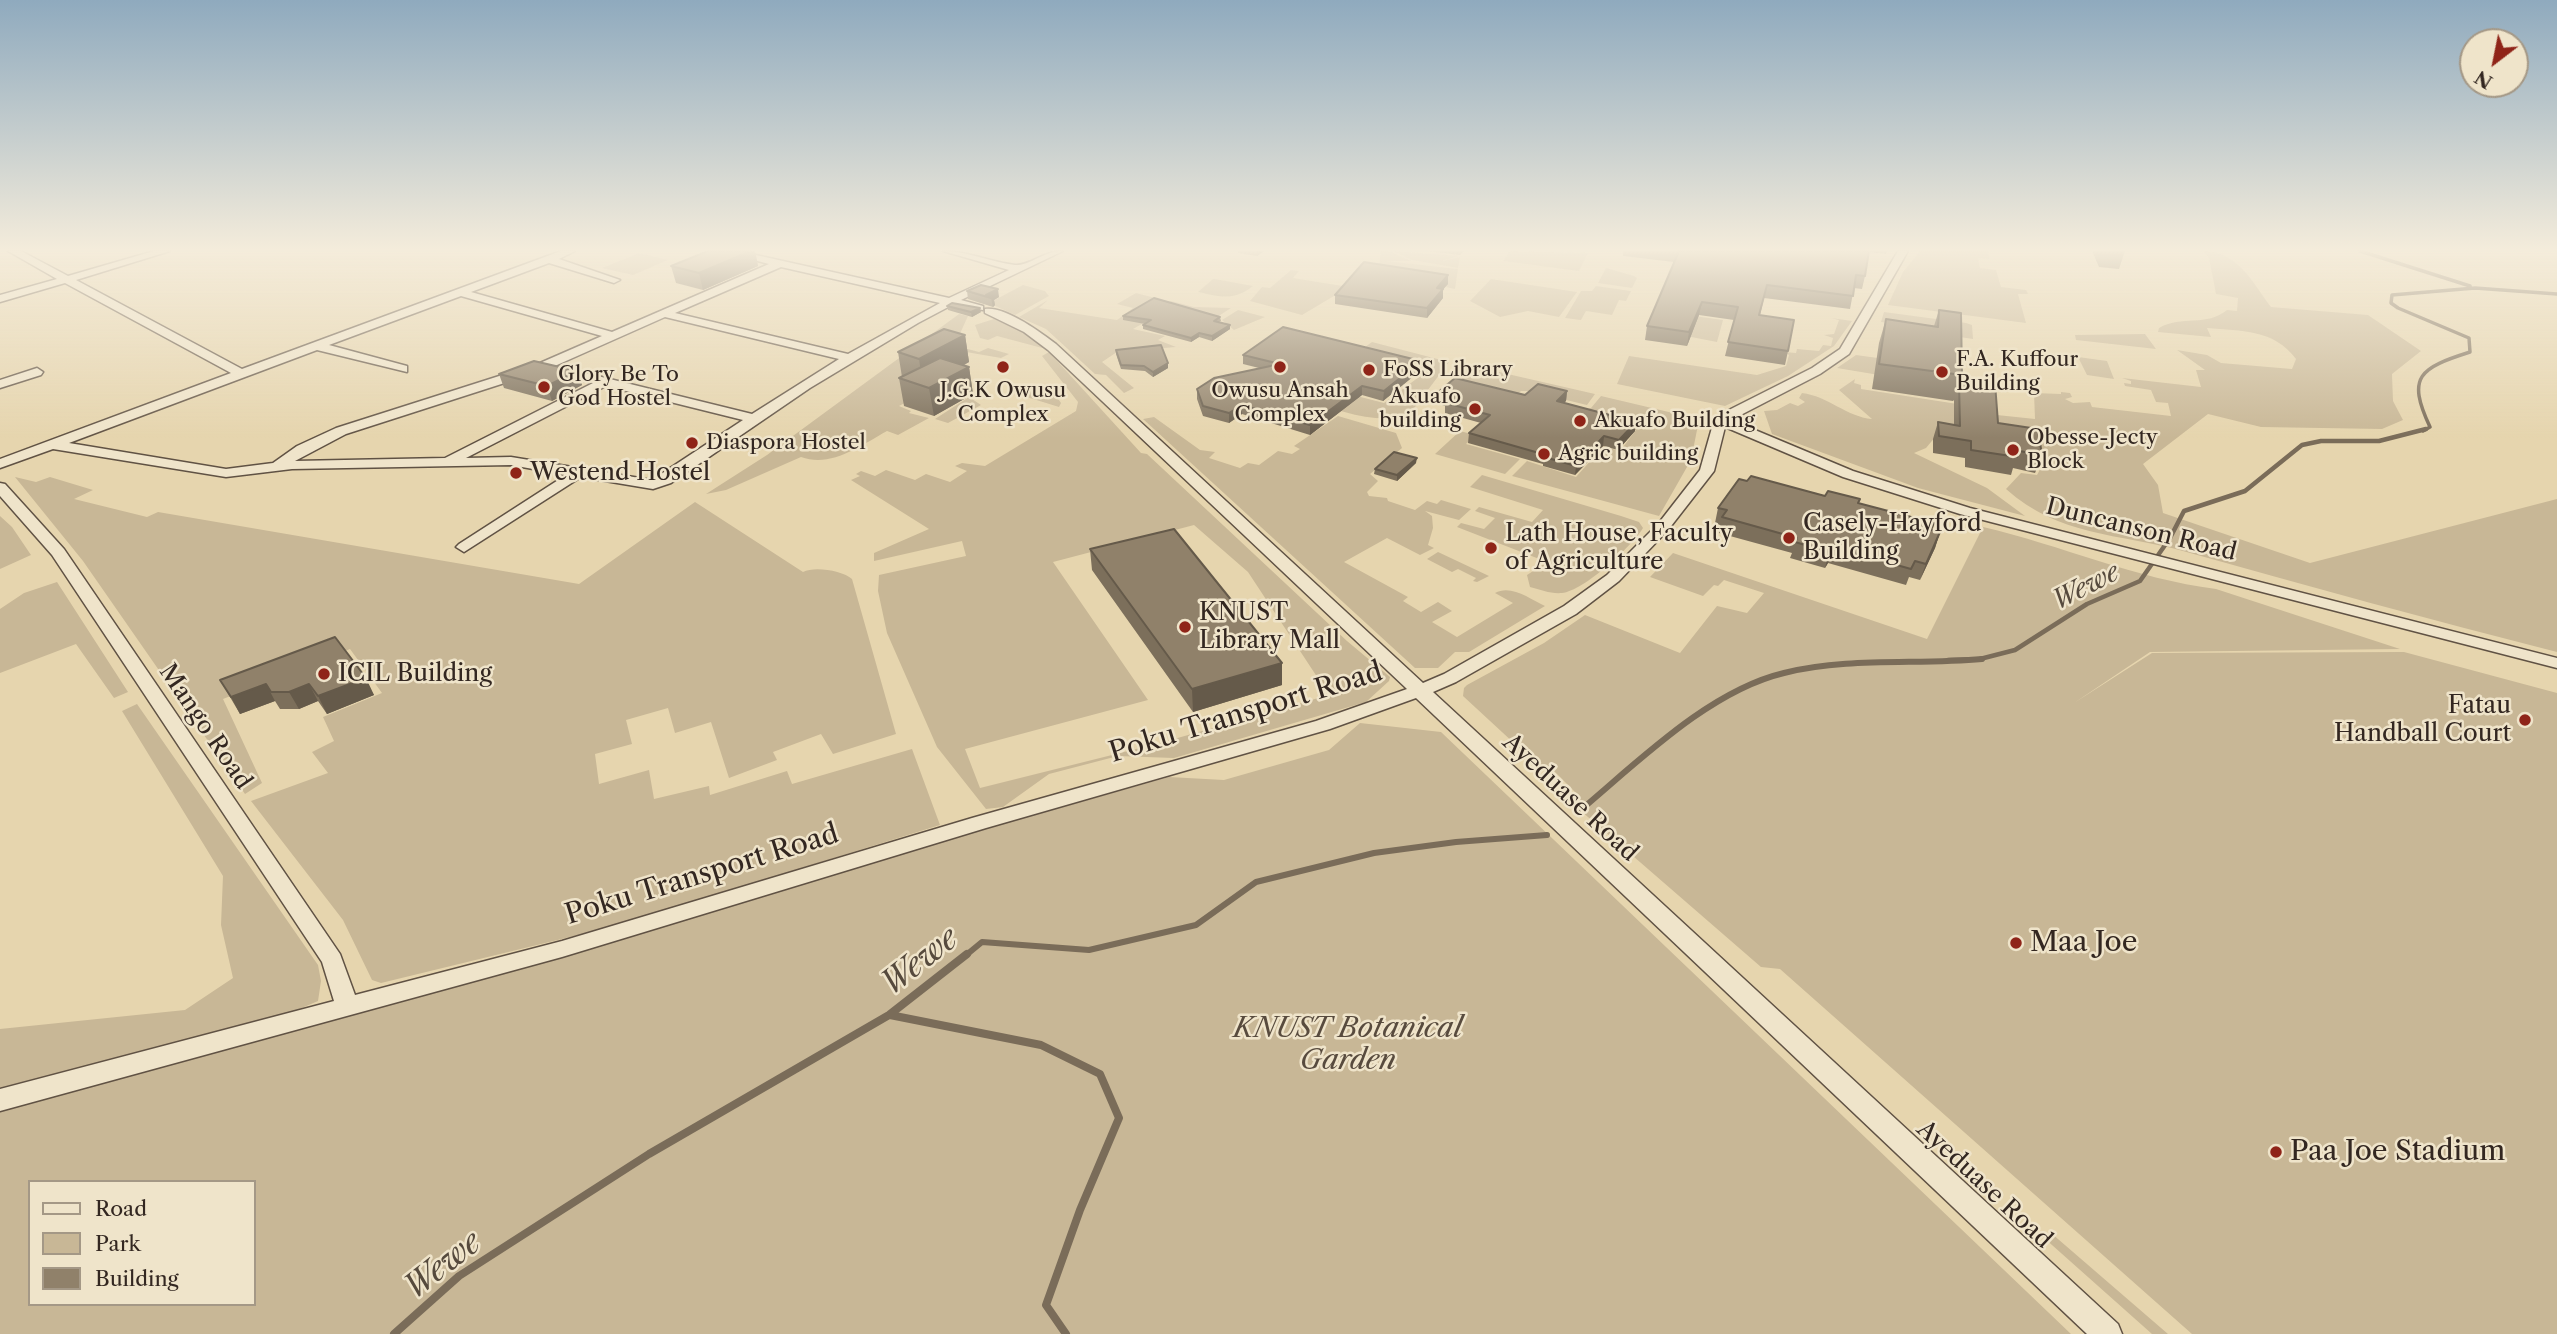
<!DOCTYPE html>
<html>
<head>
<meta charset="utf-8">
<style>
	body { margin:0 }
	#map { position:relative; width:2557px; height:1334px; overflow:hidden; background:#e6d5ae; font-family:"Libre Caslon Text",serif }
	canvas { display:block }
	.legend { position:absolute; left:28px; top:1180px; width:228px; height:126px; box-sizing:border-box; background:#efe4ca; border:2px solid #a49886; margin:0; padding:9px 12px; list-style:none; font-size:21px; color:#332721 }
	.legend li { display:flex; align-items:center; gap:14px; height:35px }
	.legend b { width:35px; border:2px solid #a49886 }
	.north { position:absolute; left:2459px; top:28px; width:70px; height:70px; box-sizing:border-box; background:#efe4ca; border:2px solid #a49886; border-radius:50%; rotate:212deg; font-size:19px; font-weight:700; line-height:28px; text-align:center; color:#332721 }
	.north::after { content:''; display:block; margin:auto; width:24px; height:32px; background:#8f2418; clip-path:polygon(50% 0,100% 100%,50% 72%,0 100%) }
</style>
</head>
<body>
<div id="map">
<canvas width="2557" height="1334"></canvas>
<ul class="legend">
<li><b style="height:9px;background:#efe4ca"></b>Road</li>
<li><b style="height:19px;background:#c8b796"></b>Park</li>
<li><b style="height:19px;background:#90816a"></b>Building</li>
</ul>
<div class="north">N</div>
</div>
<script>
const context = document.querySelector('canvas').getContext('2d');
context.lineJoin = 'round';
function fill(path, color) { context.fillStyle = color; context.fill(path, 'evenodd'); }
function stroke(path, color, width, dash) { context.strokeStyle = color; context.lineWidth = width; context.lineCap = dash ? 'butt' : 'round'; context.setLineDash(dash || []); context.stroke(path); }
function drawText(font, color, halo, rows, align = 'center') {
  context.font = font + ' "Libre Caslon Text",serif'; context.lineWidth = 5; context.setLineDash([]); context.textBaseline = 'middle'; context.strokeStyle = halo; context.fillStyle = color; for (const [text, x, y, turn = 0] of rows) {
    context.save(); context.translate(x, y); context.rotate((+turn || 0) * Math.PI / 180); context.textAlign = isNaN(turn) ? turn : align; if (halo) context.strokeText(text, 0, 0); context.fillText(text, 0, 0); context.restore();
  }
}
const green = new Path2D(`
	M1381 251H1389L1411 261H1387L1458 269 1455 289 1446 287 1448 284 1379 266Z
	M1393 251 1459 256 1442 261 1460 257 1458 268 1412 260Z
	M1510 251 1588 253 1579 271 1503 261Z
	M1920 251H1988L1990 259 1978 258 1980 268 1996 270 2001 287 2026 290 2028 294H2018L2026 323 1888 305 1903 272Z
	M2203 251C2238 251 2253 283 2271 307L2368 315 2421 351 2392 374 2393 401 2403 420 2382 429 2261 427 2208 414 2143 464 2158 485 2163 513 2310 563 2557 499V652C2432 620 2307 586 2183 551 2118 533 2060 537 2006 489L2021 473 2037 475 2044 462 2039 447 1936 436 1926 448 1914 453 1987 488 2025 516 1918 488 1772 434 1764 411 1777 410 1790 403 1798 406 1805 402 1799 398 1802 393C1828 396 1847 417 1872 419L1839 390 1855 379 1854 383 1861 385V389L1996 410 1997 415 2035 419 2034 393 2061 394V392L2070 393 2072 397 2065 399 2073 403 2090 402 2092 407 2171 416 2168 403 2156 402 2151 390 2125 386 2124 383 2131 384V381L2122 378 2201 387 2196 370H2205L2177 350 2207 355 2221 363 2292 369 2296 359C2274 329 2241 331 2207 328L2211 337 2158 332 2159 328C2181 315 2207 327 2227 310L2237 311 2238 298 2216 294 2209 258Z
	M639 253 668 260 633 275 602 268Z
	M1606 268 1634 276 1637 278 1632 288 1598 283Z
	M1291 270 1299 271 1293 278 1349 287 1302 315 1250 301 1262 287 1270 288Z
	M1213 279H1215L1253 286C1234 301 1221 297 1198 292Z
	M1491 279 1577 292 1559 317 1528 311 1500 317 1470 301Z
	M1023 285 1045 291 1049 296 1015 315 989 303Z
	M1596 286 1631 291 1626 301 1619 300 1612 315 1586 311 1581 320 1565 318 1581 291H1592Z
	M1136 293 1159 299 1155 301 1165 305 1171 301 1194 307 1231 308 1214 319 1156 316 1133 329 1165 336 1158 340 1176 347 1117 352 1102 362 1134 388 1124 393 1106 375 1095 374 1046 329 1019 317 1048 300 1039 308 1117 320 1133 308 1117 304Z
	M1238 310 1265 317 1234 330 1222 320Z
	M1884 312 1966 323 1972 325 1973 339 1946 335 1945 330 1881 322Z
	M959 314 968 316 958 338 949 344 979 352 988 348 1009 354 1001 358 966 352 929 390 899 406 911 411 909 413 929 418 898 435 887 431C860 446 831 468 801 457L726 490 706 494 767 455Z
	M1687 315 1723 320 1717 342 1681 335Z
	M1831 318 1852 321 1834 346 1788 376 1725 406 1617 384 1629 356 1757 375 1786 366 1789 355 1785 352 1796 353 1797 349 1819 351 1823 345 1831 346 1833 338 1824 335 1834 334 1839 320Z
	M994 319 1017 328 1046 349 997 336 988 340 980 338 975 325Z
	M2145 334 2156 349 2076 340 2075 335Z
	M1372 342 1449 362 1409 415C1377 426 1337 409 1305 401L1314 385 1384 403 1427 371 1357 353Z
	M1049 352 1141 453 1147 454 1347 641 1390 677 1389 681 1366 702 1174 758 1118 756 1049 774 1003 807 986 809 937 747 887 633 878 591 879 575 966 556 962 541 874 561V553L929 529 851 480 860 476 856 474 861 471 875 476 886 470 915 480 926 474 950 482 967 471 955 466 962 463 985 466 1076 411 1078 402 1042 356ZM1194 525 1248 572 1329 695 1160 743 980 788 965 749 1148 700 1053 562Z
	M1856 355 1885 359 1891 377 1837 368Z
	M2078 357 2107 361 2114 379 2087 375Z
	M1464 364 1595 394 1587 405 1529 391H1521L1510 400 1451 385Z
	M1049 385 1061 403 1059 407 1017 394 1021 391 1016 388Z
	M1601 396 1673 413 1698 425 1691 460 1659 516 1512 476 1527 461 1576 477 1593 458 1559 448 1591 443 1620 451 1636 430 1574 414 1591 408Z
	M969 397 981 405 948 423 935 419Z
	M1338 416 1396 433 1402 448 1370 474 1378 481 1367 492 1369 496 1387 498 1388 501 1415 510 1427 501 1437 504 1441 500 1471 509 1459 520 1425 511 1432 516 1433 528 1428 545 1434 548 1420 555 1387 538 1344 562 1408 597 1403 601 1421 612 1438 602 1452 611 1432 622 1457 637 1513 603 1495 593C1511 584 1530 599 1545 606L1469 652H1455L1438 668H1415L1143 419 1154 417 1200 450 1215 452 1209 458 1240 468 1248 463 1259 465 1278 451 1292 454 1300 449 1294 446Z
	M1460 431 1475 435 1466 444 1520 459 1505 474 1435 454Z
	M1482 475 1621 516 1639 522 1643 528C1632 546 1584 591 1562 593 1551 594 1541 590 1530 587L1527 575 1547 562 1457 527 1461 523 1484 529 1495 518 1475 511 1479 507 1532 522 1543 510 1470 487Z
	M15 477 36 482 50 477 93 490 74 499 147 517 158 512 579 584 695 502 803 572C815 566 843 571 852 579L896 734 833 754 821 734 773 752 777 760 729 778 711 722 675 733 668 708 626 720 632 744 595 754 599 784 649 770 654 799 709 786 710 795 787 771 792 784 912 749 940 825 615 926 381 983 372 980 343 920 251 801 328 773 312 752 334 741 323 717 382 693 350 649 223 699 262 783 245 794 83 561Z
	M0 516 12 527 31 555 0 569Z
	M1983 527C2061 545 2136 579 2216 589L2400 649 2150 652 2074 703 2152 653 2404 652 2557 693V1334H2192L1780 969 1761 967 1573 804 1579 796 1550 767 1542 769 1463 696 1464 688 1467 685 1544 643 1585 615 1680 653 1717 606 1747 613 1764 593 1724 580 1718 586 1714 585 1703 596 1650 577 1673 553 1927 639Z
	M1438 552 1489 576 1477 582 1473 581 1476 578 1458 569 1452 572 1427 559Z
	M57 582 128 692 114 698 76 644 0 673V609L24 593Z
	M137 704 318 965 321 981 318 1001 283 1016 0 1092V1029L185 1010 233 978 221 925 223 876 122 711Z
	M1360 723 1441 732 2071 1334H0V1107L1169 777 1224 780 1329 750ZM30 1182H254V1304H30Z
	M2051 1233 2168 1334H2152L2043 1237Z`);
const streamFar3 = new Path2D(`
	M2360 251 2470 286
	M2423 431 2430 427C2406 376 2420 368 2470 352L2469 338 2398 308 2391 303 2392 295 2475 288 2557 294`);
const streamFar2 = new Path2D(`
	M1948 660 1980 659 2015 650 2087 604 2140 581 2170 538 2184 511 2245 491 2302 445 2321 441H2379L2426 429`);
const streamFar1 = new Path2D(`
	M1577 813C1636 764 1708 691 1784 673 1848 657 1917 665 1982 659
	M965 956 982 942 1089 950 1196 925 1256 882 1374 853 1456 842 1547 835`);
const stream = new Path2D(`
	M890 1015 1041 1045 1100 1074 1119 1118 1080 1210 1046 1305 1066 1334
	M394 1334 459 1276 649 1154 889 1015 967 954`);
const minor = new Path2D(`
	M8 251H21L68 276 154 251H170L76 280 242 369 561 251H575L559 259 620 280 614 283 549 263 471 292 612 332 769 264 720 251H738L949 298 1009 270 943 251C968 251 990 262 1015 265 1030 266 1045 250 1063 251L961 300 983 306V310L952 305 918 323 810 388 671 483 653 489 581 477 464 552 456 547 459 544 566 475 511 465 292 469 226 477 53 449 0 468V459L231 373 65 283 0 302V295L57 279ZM781 267 940 303 848 354 675 313ZM461 296 602 336 540 363 336 428 297 446 273 463 226 469 69 443 317 350 407 372V366L329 345ZM665 317 839 359 752 414 557 366 551 370 553 373 593 383 445 458 295 461 346 434 548 369ZM606 386 743 420 652 480 511 457 466 458Z
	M1898 251H1908L1849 354 1820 374 1731 420 1853 471 1970 508 2557 658V668L1960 514 1843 477 1725 427 1714 471 1668 530 1619 581 1576 614 1456 682 1433 692 2118 1324 2122 1334H2087L1416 698 1330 729 986 828 562 957 0 1111V1089L334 1001 322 962 52 555 0 496V483L5 484 64 549 340 954 355 995 562 941 972 818 1316 721 1407 689 1048 350 1024 332 985 313V309C1005 306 1040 332 1056 344L1423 683 1444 674 1564 606 1607 575 1658 524 1700 470 1715 417 1812 368 1840 349Z
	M37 368 43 372 41 375 0 388V380Z`);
const wall = new Path2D(`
	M708 251H755L758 266 703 290 676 283 671 266Z
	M1238 251H1264L1257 256 1238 253Z
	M1427 251H1464L1460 255Z
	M1623 251H1887L1886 254 1869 252 1865 276 1862 289 1854 288 1850 309 1764 298 1760 315 1788 351 1785 365 1725 356 1734 320 1699 315 1687 346 1645 340 1647 326 1674 262 1623 256Z
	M2092 251H2125L2119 269 2099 267Z
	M1448 275V284L1443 289V298L1427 318 1335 304V295Z
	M967 291 999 297 994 300 995 305 993 307 968 299Z
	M947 306 981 312 972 317 948 310Z
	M1939 310 1961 376 1998 423 2042 456 2035 473 2013 468 2011 475 1965 467V458L1933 453V439L1938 422 1954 425V400L1953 401 1872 389 1879 343 1886 319 1934 326Z
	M1123 316 1220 317 1221 321 1219 322 1230 325V329L1212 341 1199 337 1191 342 1143 329V325L1145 324 1123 320Z
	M965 335 969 362 964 365 969 367 973 394 934 416 904 406 899 378 902 377 898 352Z
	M1116 350 1168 368 1153 377 1145 371 1121 369 1116 354Z
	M1243 355 1421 361 1420 371 1383 401 1362 395 1310 435 1242 414 1229 423 1203 416 1197 399V389L1259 368 1243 364Z
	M577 371 582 385 552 401 504 388 499 374Z
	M1567 391 1566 401 1563 403 1635 431 1618 450 1603 446 1575 475 1543 466V464L1468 443 1469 433 1481 423 1445 413V406L1435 403 1436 394 1525 395Z
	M1416 463 1397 481 1374 474 1375 469Z
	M1747 481 1825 496 1859 503 1940 532 1935 548 1920 580 1909 577 1906 585 1828 563 1825 568 1790 558 1792 553 1719 533 1720 525 1715 523 1718 508Z
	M1090 549 1282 663V685L1193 712 1092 570Z
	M335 637 374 695 327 714 318 701 299 709H280L275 701 240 714 220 680Z`);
const shadedWall = new Path2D(`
	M751 251H755L758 266 703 290 699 273Z
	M1257 251H1264L1257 256Z
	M1448 275V284L1440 293 1443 289V298L1427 318V308L1437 288Z
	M998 289 999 297 994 300 995 305 993 307 991 298 986 295Z
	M1702 302 1699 315 1687 346 1689 332Z
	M980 308 981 312 972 317 971 312Z
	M1230 325V329L1212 341V336Z
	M1199 333V337L1191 342V338Z
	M965 335 969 362 923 386 919 359Z
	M1421 361 1420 371 1383 401 1384 391Z
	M1168 363V368L1153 377V372Z
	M969 367 973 394 934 416 929 388Z
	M577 371 582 385 552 401 547 386Z
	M1362 386V395L1310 435V425Z
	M1567 391 1566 401 1555 411 1557 401Z
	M1242 405V414L1229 423V413Z
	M1636 422 1635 431 1618 450 1619 440Z
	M1604 436 1603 446 1575 475 1576 466Z
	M1417 458 1416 463 1397 481V475Z
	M1940 532 1935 548 1920 580 1926 564Z
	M1832 547 1828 563 1825 568 1829 552Z
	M1282 663V685L1193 712 1192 689Z
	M366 678 374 695 327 714 318 696Z
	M266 684 275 701 240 714 231 697Z
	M309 684 318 701 299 709 289 692Z`);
const building = new Path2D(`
	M708 251H751L699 273 671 266Z
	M1679 251H1869L1865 276 1856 275 1853 296 1767 285 1759 315 1794 320 1788 351 1728 342 1738 307 1702 302 1689 332 1647 326Z
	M1364 262 1448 275 1437 288 1443 289 1427 308 1335 295Z
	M981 285 998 289 986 295 994 297 991 298 967 291Z
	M1154 298 1220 317 1214 321 1230 325 1212 336 1199 333 1191 338 1143 325 1151 320 1123 316Z
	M952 303 980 308 971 312 947 306Z
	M1939 310 1961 313 1962 375 1879 364 1886 319 1938 327Z
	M1283 327 1421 361 1384 391 1362 386 1310 425 1242 405 1229 413 1203 406 1197 389 1214 378 1280 364 1243 355Z
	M944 329 965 335 919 359 898 352Z
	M1161 345 1168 363 1153 372 1144 366 1121 365 1116 350Z
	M940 358 969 367 929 388 899 378Z
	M534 361 577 371 547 386 499 374Z
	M1961 376 1995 383 1998 423 2038 429 2042 456 2016 450 2017 457 1971 450V441L1939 436 1938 422 1960 426 1959 383Z
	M1455 378 1525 395 1538 384 1567 391 1557 401 1636 422 1619 440 1604 436 1576 466 1544 457 1546 455 1469 433 1490 415 1446 403 1452 398 1436 394Z
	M1394 452 1417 458 1397 475 1375 469Z
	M1751 476 1825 496 1828 491 1860 499 1858 503 1934 523 1931 530 1940 532 1926 564 1915 561 1911 569 1832 547 1829 552 1795 542 1797 538 1722 517 1727 510 1718 508 1739 479 1747 481Z
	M1174 529 1282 663 1192 689 1090 549Z
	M335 637 366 678 318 696 309 684 289 692H271L266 684 231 697 220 680Z`);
const markers = [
	[1003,367,7,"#8f2418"],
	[1280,367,7,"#8f2418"],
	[1369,370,7,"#8f2418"],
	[1942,372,7,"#8f2418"],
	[544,387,7,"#8f2418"],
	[1475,409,7,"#8f2418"],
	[1580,421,7,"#8f2418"],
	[692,443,7,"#8f2418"],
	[2013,450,7,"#8f2418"],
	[1544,454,7,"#8f2418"],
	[516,473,7,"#8f2418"],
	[1789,538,7,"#8f2418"],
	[1491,548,7,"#8f2418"],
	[1185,627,7,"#8f2418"],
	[324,674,7,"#8f2418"],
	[2525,720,7,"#8f2418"],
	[2016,943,7,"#8f2418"],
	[2276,1152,7,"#8f2418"]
];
const farPoinames = [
	["F.A. Kuffour",1956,360],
	["Building",1956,384],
	["FoSS Library",1383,370],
	["Glory Be To",558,375],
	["God Hostel",558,399],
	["J.G.K Owusu",1003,391,"center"],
	["Complex",1003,415,"center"],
	["Owusu Ansah",1280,391,"center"],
	["Complex",1280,415,"center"],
	["Akuafo",1461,397,"right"],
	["building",1461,421,"right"],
	["Akuafo Building",1594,421],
	["Obesse-Jecty",2027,438],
	["Block",2027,462],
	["Diaspora Hostel",706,443],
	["Agric building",1558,454]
];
const poiNames = [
	["Westend Hostel",530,473],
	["Casely-Hayford",1803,524],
	["Building",1803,552],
	["Lath House, Faculty",1505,534],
	["of Agriculture",1505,562],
	["KNUST",1199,613],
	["Library Mall",1199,641],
	["ICIL Building",338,674],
	["Fatau",2511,706,"right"],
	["Handball Court",2511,734,"right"]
];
const streetNames = [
	["Duncanson Road",2141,530,14],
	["Mango Road",205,727,56],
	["Ayeduase Road",1570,798,43],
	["Ayeduase Road",1984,1185,43]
];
const waterNames = [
	["Wewe",2086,587,-27]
];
const nearStreetnames = [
	["Poku Transport Road",1246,713,-17],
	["Poku Transport Road",702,875,-17]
];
const nearPoinames = [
	["Maa Joe",2030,943],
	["Paa Joe Stadium",2290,1152]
];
const nearParknames = [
	["KNUST Botanical",1348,1029],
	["Garden",1348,1061]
];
const nearWaternames = [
	["Wewe",920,962,-38],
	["Wewe",443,1266,-38]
];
fill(green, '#c8b796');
stroke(streamFar3, '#7a6c59', 3.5);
stroke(streamFar2, '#7a6c59', 4.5);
stroke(streamFar1, '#7a6c59', 6);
stroke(stream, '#7a6c59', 8);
stroke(minor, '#605244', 3);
fill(minor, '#efe4ca');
fill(wall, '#7c6f5b');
fill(shadedWall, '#655a4a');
fill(building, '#90816a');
stroke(building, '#655a4a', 2);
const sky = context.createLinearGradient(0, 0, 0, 438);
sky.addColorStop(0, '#8faabe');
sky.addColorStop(0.57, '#f4ecdb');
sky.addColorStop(1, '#f4ecdb00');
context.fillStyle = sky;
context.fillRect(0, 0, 2557, 438);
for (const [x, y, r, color] of markers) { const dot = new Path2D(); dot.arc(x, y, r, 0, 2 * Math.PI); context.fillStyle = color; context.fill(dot); stroke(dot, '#efe4ca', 2.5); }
drawText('21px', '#332721', '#efe4ca', farPoinames, 'left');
drawText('24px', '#332721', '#efe4ca', poiNames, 'left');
drawText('24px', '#332721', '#efe4ca', streetNames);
drawText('italic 26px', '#564a3d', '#efe4ca', waterNames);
drawText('28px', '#332721', '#efe4ca', nearStreetnames);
drawText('28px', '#332721', '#efe4ca', nearPoinames, 'left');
drawText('italic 28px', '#584b3e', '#efe4ca', nearParknames);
drawText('italic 32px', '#564a3d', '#efe4ca', nearWaternames);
</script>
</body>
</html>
